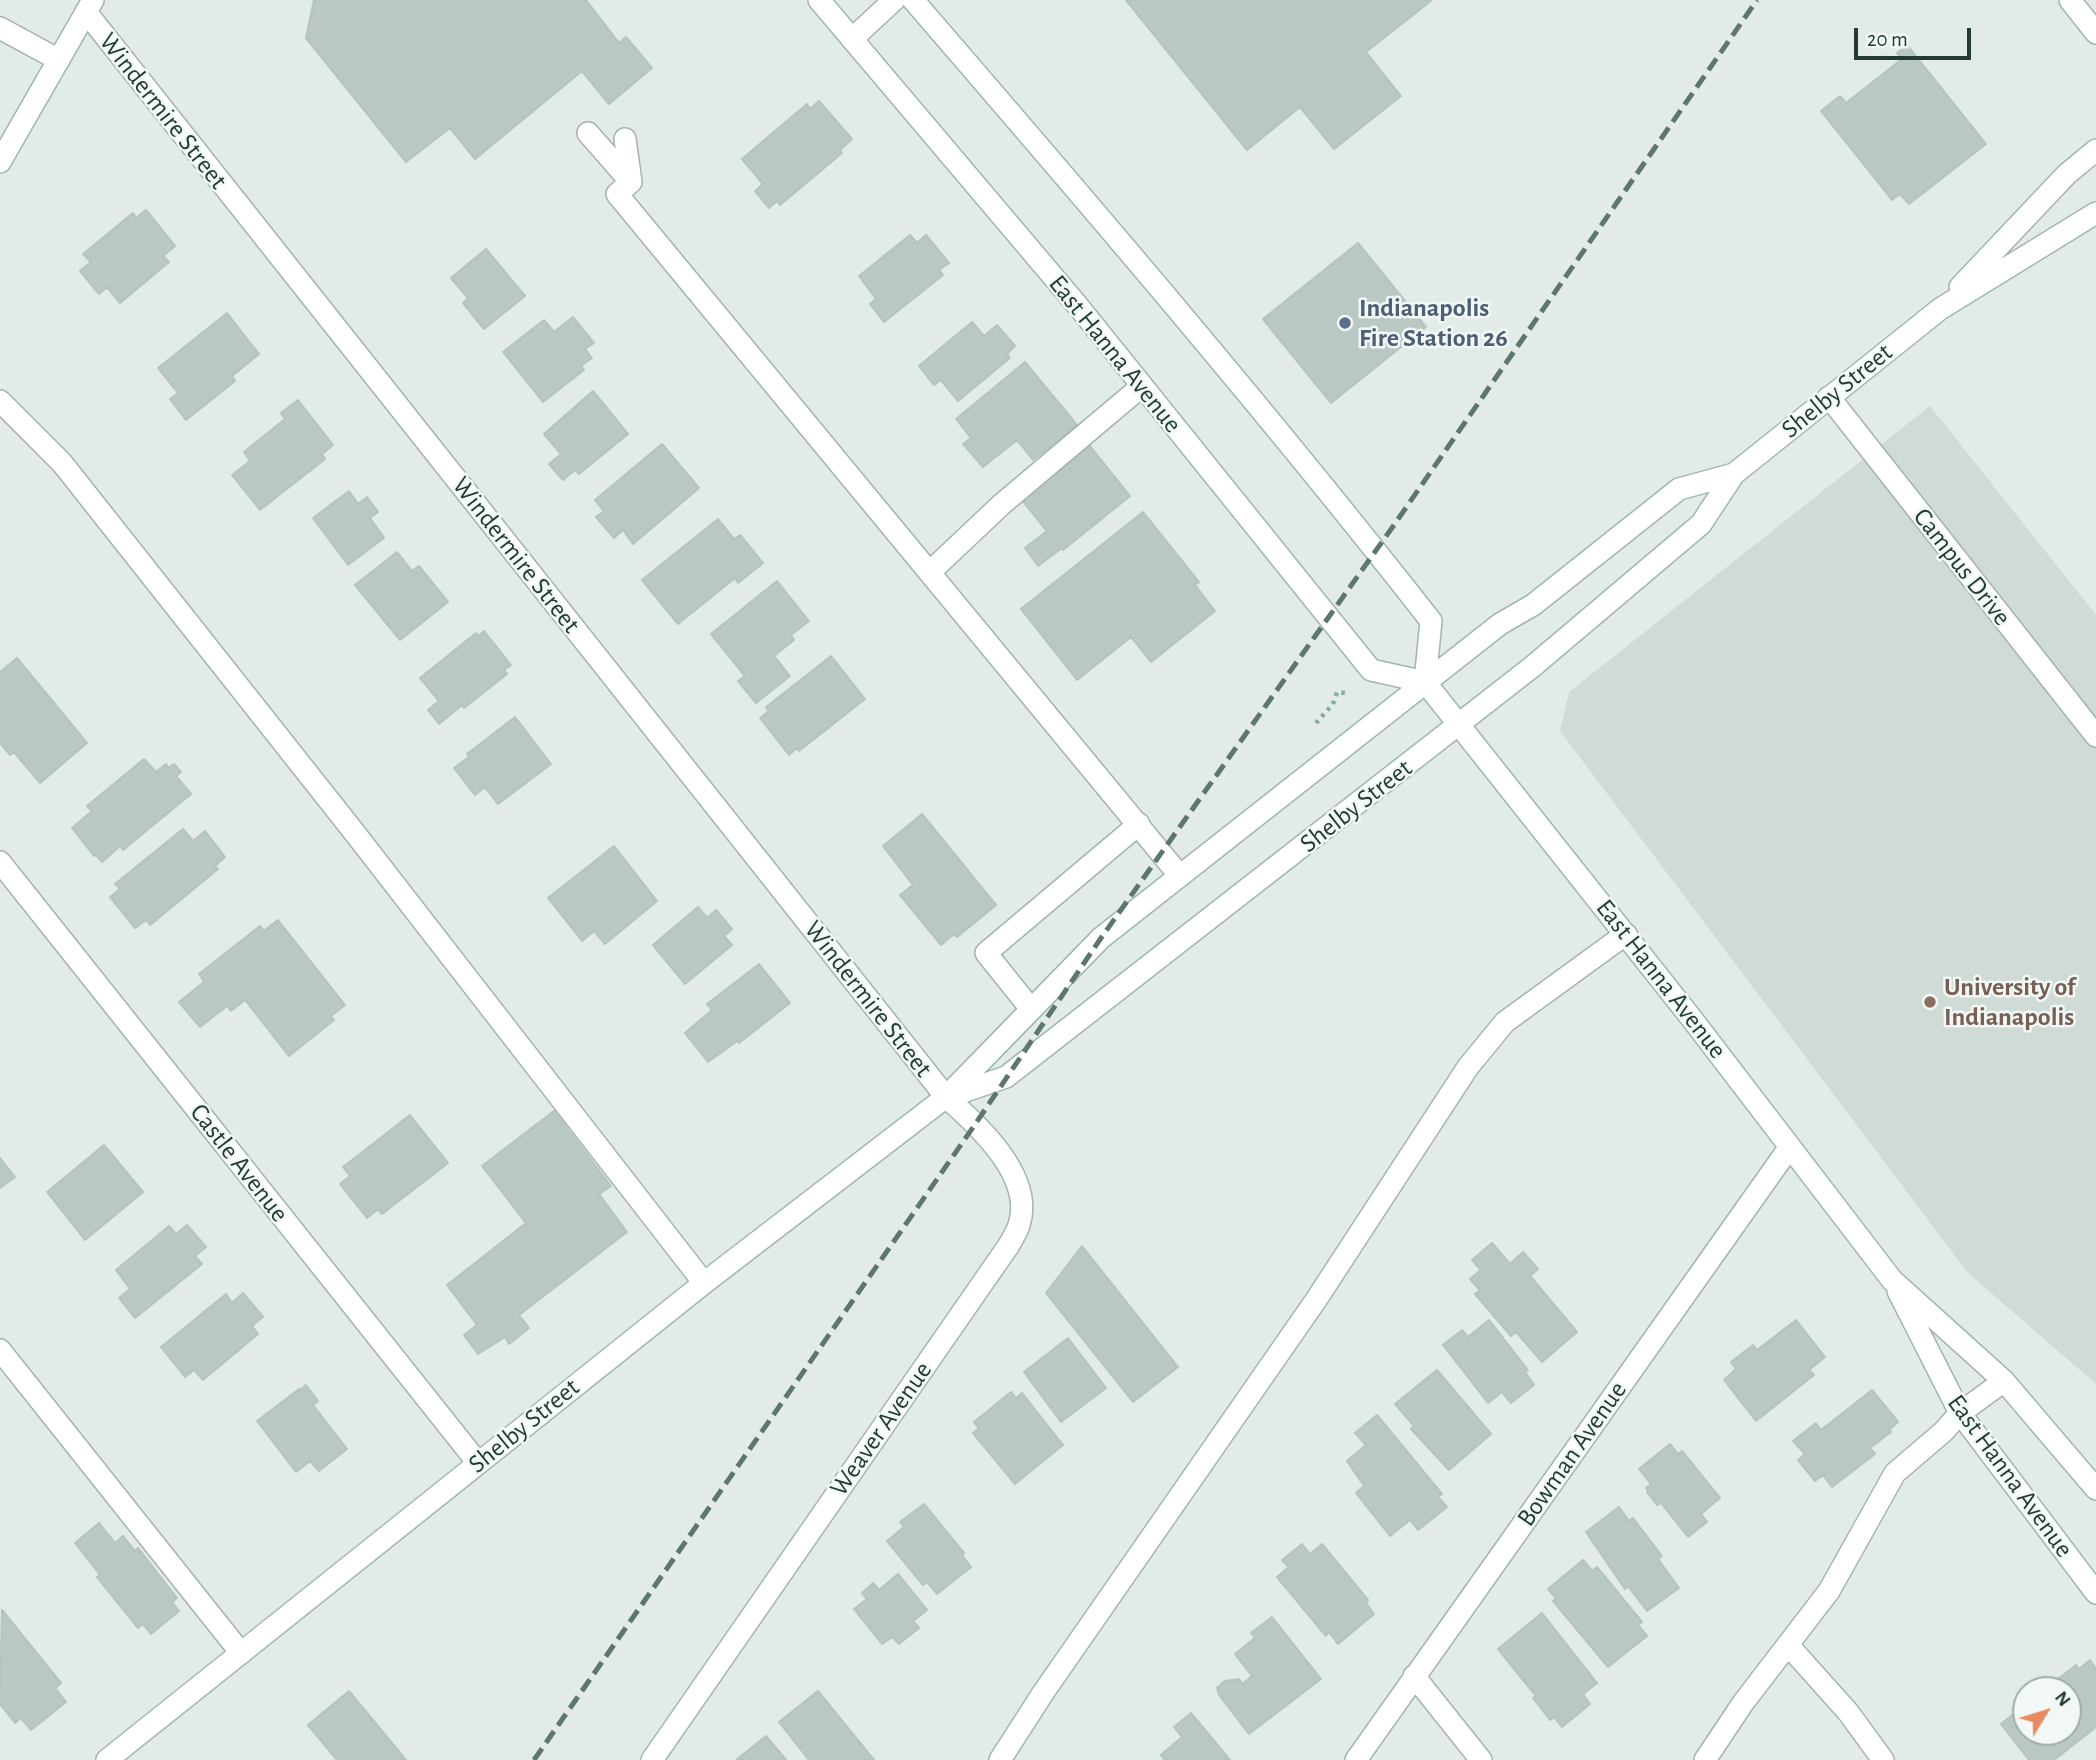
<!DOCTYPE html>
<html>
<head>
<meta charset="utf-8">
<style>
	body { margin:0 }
	#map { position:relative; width:2096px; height:1760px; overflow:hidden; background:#e2ebe7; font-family:"Alegreya Sans",sans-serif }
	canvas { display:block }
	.north { position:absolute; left:2012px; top:1676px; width:70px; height:70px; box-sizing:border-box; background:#f2f8f5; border:2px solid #9faca8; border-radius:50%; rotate:52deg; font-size:19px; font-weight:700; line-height:28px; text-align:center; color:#233b35 }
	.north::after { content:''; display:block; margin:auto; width:24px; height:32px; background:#e88a62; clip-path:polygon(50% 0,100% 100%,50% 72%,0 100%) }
	.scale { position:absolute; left:1854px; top:28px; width:117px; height:32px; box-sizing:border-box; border:4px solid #233b35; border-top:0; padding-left:9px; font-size:21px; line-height:24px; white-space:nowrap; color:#233b35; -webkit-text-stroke:5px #f2f8f5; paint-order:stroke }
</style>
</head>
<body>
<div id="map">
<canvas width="2096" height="1760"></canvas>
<div class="north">N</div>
<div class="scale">20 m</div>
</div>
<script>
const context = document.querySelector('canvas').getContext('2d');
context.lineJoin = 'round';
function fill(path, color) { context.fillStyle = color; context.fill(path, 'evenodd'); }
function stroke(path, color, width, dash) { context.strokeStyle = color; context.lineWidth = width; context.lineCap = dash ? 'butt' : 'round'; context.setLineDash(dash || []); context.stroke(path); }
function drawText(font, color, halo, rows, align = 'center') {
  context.font = font + ' "Alegreya Sans",sans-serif'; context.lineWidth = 5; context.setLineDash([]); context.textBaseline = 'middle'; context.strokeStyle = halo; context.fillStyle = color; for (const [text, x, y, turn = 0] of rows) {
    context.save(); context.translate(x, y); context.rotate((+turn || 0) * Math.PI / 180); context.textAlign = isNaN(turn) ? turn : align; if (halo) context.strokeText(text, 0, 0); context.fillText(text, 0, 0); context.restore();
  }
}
const built = new Path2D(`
	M1930 406 2096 615V1384L1968 1273 1560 731 1569 692Z`);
const building = new Path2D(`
	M314 0H586L619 43 626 37 652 68 609 104 582 71 475 159 450 128 406 162 306 38Z
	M1126 0H1432L1366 52 1401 96 1334 149 1300 107 1247 150Z
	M1907 45 1986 144 1909 204 1900 194 1892 200 1821 111 1840 96 1846 103 1902 59 1897 53Z
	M819 101 852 139 840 150 842 153 780 205 777 201 769 208 755 191 763 184 742 159 807 104 810 109Z
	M146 210 175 246 163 256 169 262 120 303 107 287 99 294 80 271 91 262 83 254 133 213 136 218Z
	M910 235 917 243 926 235 949 263 939 270 943 275 884 322 870 304 876 299 859 276Z
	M1358 243 1426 327 1331 403 1263 319Z
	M486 249 525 296 484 329 463 303 468 298 451 278Z
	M227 313 259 354 232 376 235 381 186 420 170 399 178 393 158 368Z
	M573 317 594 343 585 349 592 358 581 366 584 370 543 402 503 352 544 320 554 332Z
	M972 322 984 336 997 325 1015 346 1007 354 1010 358 958 401 941 380 934 385 919 366Z
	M1025 362 1077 425 1033 460 1017 440 983 467 963 444 971 438 956 419Z
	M593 391 628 434 579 474 575 470 563 480 549 464 561 454 544 434Z
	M298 400 333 445 322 454 325 459 260 510 232 475 250 461 244 452 285 419 281 413Z
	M662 444 699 488 633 544 623 530 614 538 596 517 604 511 595 500Z
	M1090 446 1130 496 1063 550 1062 548 1038 566 1025 548 1047 531 1022 500Z
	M349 491 358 504 367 497 378 512 370 518 384 538 348 565 313 518Z
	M1143 512 1199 582 1195 585 1215 611 1151 662 1131 637 1077 680 1021 609Z
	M718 519 734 539 740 535 763 563 738 583 735 578 678 624 642 580Z
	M397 552 412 571 419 566 448 602 400 640 355 585Z
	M777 581 809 621 791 635 794 640 774 656 790 676 756 703 738 681 745 676 711 634Z
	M484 631 511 665 504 670 507 674 464 708 462 705 439 724 428 710 439 701 420 678 476 633 478 636Z
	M831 656 865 699 799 751 797 748 789 755 760 718 769 711 766 707Z
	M17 658 87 743 40 783 14 752 10 755 0 743V672Z
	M515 717 551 764 498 804 485 787 475 795 454 768 469 757 467 754Z
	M144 759 156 772 166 764 168 768 174 764 181 772 176 776 191 794 123 850 120 846 102 862 96 855 94 856 72 828 92 811 87 806Z
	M922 814 996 905 957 937 954 934 941 945 900 895 913 885 883 846Z
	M183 829 193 841 205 831 225 857 215 866 218 869 150 925 146 920 135 928 110 897 120 889 115 884Z
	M614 846 657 901 605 944 594 931 582 941 548 898Z
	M698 907 707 918 716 910 732 929 724 936 732 945 685 984 653 945Z
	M278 920 345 1005 331 1016 334 1020 289 1056 245 1000 231 1011 227 1006 200 1027 179 1002 204 982 199 974 260 926 264 931Z
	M759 964 790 1003 739 1043 737 1041 708 1062 685 1033 712 1010 707 1004Z
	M554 1111 611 1186 599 1194 627 1232 519 1315 529 1328 509 1344 505 1337 478 1354 464 1335 477 1325 447 1285 526 1223 482 1166Z
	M410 1115 448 1163 382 1214 378 1209 367 1218 340 1184 350 1176 343 1167Z
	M104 1145 143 1192 85 1240 47 1192Z
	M0 1158 15 1177 0 1188Z
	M187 1225 206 1247 195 1256 202 1264 135 1318 119 1298 130 1289 116 1270 169 1226 176 1234Z
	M1492 1243 1510 1264 1523 1252 1538 1269 1530 1276 1577 1332 1542 1362 1516 1332 1511 1336 1475 1294 1480 1290 1470 1279 1481 1270 1472 1260Z
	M1082 1246 1178 1367 1133 1402 1046 1293Z
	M243 1293 263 1317 252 1326 258 1334 203 1380 194 1370 185 1377 161 1347 226 1294 232 1303Z
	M1489 1320 1528 1370 1525 1372 1534 1385 1511 1403 1502 1392 1488 1403 1443 1345 1462 1330 1468 1337Z
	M1796 1320 1825 1357 1809 1370 1814 1375 1756 1421 1724 1380 1736 1369 1731 1362 1753 1345 1757 1350Z
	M1068 1338 1106 1388 1061 1422 1024 1372Z
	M1437 1370 1491 1434 1449 1470 1411 1429 1414 1426 1395 1404Z
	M306 1385 318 1401 313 1405 347 1449 319 1471 310 1461 296 1472 257 1421 299 1389 300 1390Z
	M1872 1390 1898 1422 1889 1430 1891 1432 1870 1448 1875 1454 1832 1487 1823 1475 1815 1481 1798 1460 1805 1454 1793 1441 1816 1423 1821 1430Z
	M1011 1392 1016 1398 1022 1393 1063 1445 1015 1484 973 1433 979 1428 974 1422Z
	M1377 1415 1442 1494 1438 1497 1447 1507 1418 1530 1410 1520 1390 1536 1356 1493 1364 1486 1347 1461 1366 1445 1355 1433Z
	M1670 1444 1678 1454 1682 1451 1720 1498 1701 1514 1707 1522 1688 1537 1661 1503 1657 1505 1647 1492 1649 1491 1646 1488 1651 1484 1639 1469Z
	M924 1504 964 1553 962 1555 971 1567 937 1594 927 1582 923 1585 887 1541 904 1527 900 1522Z
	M1619 1507 1629 1521 1633 1518 1662 1556 1658 1559 1679 1588 1647 1611 1628 1586 1625 1589 1586 1532Z
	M99 1523 115 1543 123 1536 135 1551 138 1548 177 1598 172 1602 179 1611 151 1634 143 1624 138 1628 97 1577 100 1575 75 1543Z
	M1302 1544 1310 1554 1322 1544 1368 1600 1366 1603 1374 1614 1338 1644 1329 1632 1326 1636 1277 1577 1289 1567 1282 1560Z
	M1583 1560 1592 1571 1597 1567 1642 1622 1638 1625 1647 1636 1608 1667 1553 1601 1556 1598 1548 1589Z
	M898 1574 927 1610 913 1621 919 1628 899 1644 892 1637 882 1644 854 1609 867 1599 862 1593 873 1583 879 1590Z
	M2 1610 61 1683 55 1688 66 1702 31 1730 21 1718 15 1723 0 1704Z
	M1542 1613 1597 1683 1583 1694 1590 1704 1562 1727 1554 1717 1550 1720 1533 1698 1536 1696 1498 1649Z
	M1272 1617 1321 1679 1249 1734 1219 1695 1217 1688 1225 1681 1239 1679 1242 1684 1252 1676 1235 1654 1255 1638 1251 1633Z
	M2090 1660 2096 1669V1727L2054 1760H2029L2001 1724 2026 1704V1732H2068V1690H2044L2076 1665 2079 1669Z
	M349 1691 406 1760H337L308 1725Z
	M818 1691 874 1760H809L779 1722Z
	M1191 1713 1230 1760H1165L1161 1755 1182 1737 1174 1727Z
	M766 1736 786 1760H736Z`);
const path = new Path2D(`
	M1316 723 1333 704 1337 692 1345 693`);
const service = new Path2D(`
	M2070 0 2096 33
	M0 28 59 60
	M852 39 894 0
	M588 133 630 181
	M625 139 631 182 617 194 1180 876
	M0 401 62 463 354 832 704 1283
	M931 571 1002 504 1142 386
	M1031 1009 986 953 1139 824
	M0 1350 241 1653
	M1788 1645 1848 1712 1883 1760
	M1000 1760 1043 1693 1316 1300 1468 1067 1505 1022 1626 934
	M1705 1760 1743 1703 1829 1591 1895 1473 1943 1432 1960 1413 2004 1381`);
const minor = new Path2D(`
	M86 12 946 1097C978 1125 1035 1177 1019 1225 1017 1232 1012 1239 1009 1245L652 1760
	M1829 397 2096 736
	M0 862 478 1463
	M1414 1676 1481 1760
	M1356 1760 1789 1148`);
const secondary = new Path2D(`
	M819 0 1078 306 1371 670 1425 682 1692 1019 1892 1280 2004 1381 2096 1489
	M913 0C1089 204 1265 409 1431 621L1425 682
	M0 162 93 0
	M1960 287 2067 174 2096 150
	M951 1096 1006 1077 1532 667 1701 524 1734 474 1940 309 2096 213
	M1898 1291 1960 1413 2096 1593
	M107 1760 704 1283 946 1097 1101 938 1500 624 1533 605 1679 489 1734 474`);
const rail = new Path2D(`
	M534 1760 976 1123 1101 938 1394 525 1757 0`);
const markers = [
	[1345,323,7,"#5c6f8a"],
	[1930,1002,7,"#8d6e63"]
];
const streetNames = [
	["Windermire Street",163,111,52],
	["East Hanna Avenue",1115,354,51],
	["Shelby Street",1837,391,-39],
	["Windermire Street",516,555,52],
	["Campus Drive",1962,567,52],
	["Shelby Street",1356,806,-38],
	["East Hanna Avenue",1661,979,52],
	["Windermire Street",868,999,52],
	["Castle Avenue",239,1163,52],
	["Shelby Street",524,1426,-39],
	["Weaver Avenue",881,1429,-55],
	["Bowman Avenue",1572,1454,-55],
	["East Hanna Avenue",2010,1476,54]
];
const serviceNames = [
	["Indianapolis",1359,308],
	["Fire Station 26",1359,338]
];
const educationNames = [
	["University of",1944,987],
	["Indianapolis",1944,1017]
];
fill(built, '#d0dbd6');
fill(building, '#bac8c3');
stroke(building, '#b4c4be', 2);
stroke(service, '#a5b3ae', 24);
stroke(minor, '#a5b3ae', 24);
stroke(secondary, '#a1b6b0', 24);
stroke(path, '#84aca2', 4.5, [3.5, 5]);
stroke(service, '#fff', 21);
stroke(minor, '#fff', 21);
stroke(secondary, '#fff', 21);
stroke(rail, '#5d7671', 5, [14, 7]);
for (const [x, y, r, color] of markers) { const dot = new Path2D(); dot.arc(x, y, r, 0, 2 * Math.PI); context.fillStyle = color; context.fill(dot); stroke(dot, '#f2f8f5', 2.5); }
drawText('26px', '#233b35', '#f2f8f5', streetNames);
drawText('bold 26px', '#4e5e75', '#f2f8f5', serviceNames, 'left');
drawText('bold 26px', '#785e54', '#f2f8f5', educationNames, 'left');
</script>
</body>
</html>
